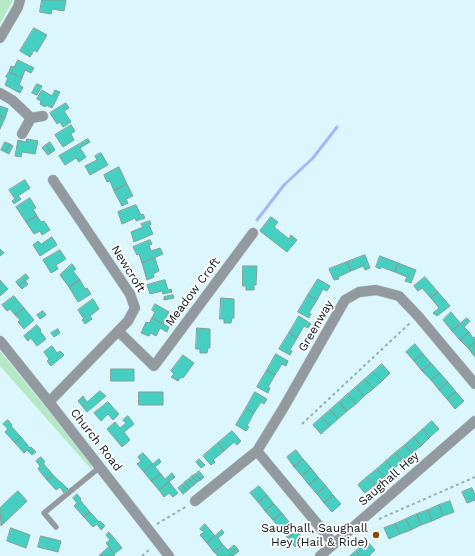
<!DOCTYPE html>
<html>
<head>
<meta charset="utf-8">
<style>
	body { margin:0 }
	canvas { display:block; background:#dcf6fd }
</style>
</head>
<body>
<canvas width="475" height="556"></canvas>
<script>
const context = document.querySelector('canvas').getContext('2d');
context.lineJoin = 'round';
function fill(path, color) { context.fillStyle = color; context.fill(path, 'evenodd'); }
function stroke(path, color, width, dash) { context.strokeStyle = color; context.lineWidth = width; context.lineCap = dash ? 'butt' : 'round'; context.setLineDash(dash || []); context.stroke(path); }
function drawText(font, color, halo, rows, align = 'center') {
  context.font = font + ' "Work Sans",sans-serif'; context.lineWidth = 3.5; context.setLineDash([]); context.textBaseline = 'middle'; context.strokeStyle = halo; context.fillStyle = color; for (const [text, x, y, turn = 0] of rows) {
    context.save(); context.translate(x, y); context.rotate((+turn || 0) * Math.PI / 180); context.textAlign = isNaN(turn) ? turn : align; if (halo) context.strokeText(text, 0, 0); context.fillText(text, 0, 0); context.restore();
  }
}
const green = new Path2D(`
	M0 0H13L0 24Z
	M0 351 91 463 92 470 0 366Z`);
const stream = new Path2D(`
	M257 220 284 185 313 158 337 127`);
const building = new Path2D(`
	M42 0H66L64 11 52 9 51 14 40 12Z
	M34 28 47 35 37 52 34 50 30 57 20 51Z
	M18 60 34 68 31 73 25 70 22 78 9 72 11 66 14 67Z
	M9 72 22 78 19 85 23 87 20 93 5 85 8 78 6 77Z
	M37 84 42 86 37 95 32 93Z
	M42 90 52 96 55 90 60 92 52 108 46 105 45 107 40 104 41 101 37 99Z
	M66 103 69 108 64 111 71 122 63 127 60 122 57 124 50 113Z
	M0 106 8 109 5 118 0 116Z
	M0 116 5 118 0 129Z
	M71 125 75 131 71 134 74 140 63 147 55 135Z
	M27 139 38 141 35 154 22 152 21 157 15 156 18 140 26 142Z
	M88 139 90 142 80 148 86 157 79 162 76 158 65 165 59 156Z
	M5 142 10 144 5 152 1 150Z
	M50 142 55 150 51 153 46 145Z
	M10 144 13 146 9 154 5 152Z
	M46 145 51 153 48 155 42 148Z
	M101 153 108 165 90 175 85 166 97 160 95 156Z
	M119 167 127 184 114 191 110 181 107 182 104 175Z
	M25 180 30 188 18 196 21 199 14 204 12 201 15 199 9 190Z
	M127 184 133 196 126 199 128 203 122 206 114 191Z
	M30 198 36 208 33 209 37 216 26 222 16 207Z
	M136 205 141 215 143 214 145 218 136 221 135 218 122 224 118 212Z
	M37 216 41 222 44 221 50 230 42 235 40 231 34 234 26 222Z
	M271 217 278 222 274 227 289 239 291 235 297 240 287 252 260 231Z
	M150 221 151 224 149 225 153 234 134 242 131 232 143 227 141 224Z
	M52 237 57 245 40 256 33 245 38 241 41 244Z
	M150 240 152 244 149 245 151 251 160 248 163 254 142 263 139 254 137 255 133 247Z
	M0 249 4 253 0 256Z
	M60 250 66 259 56 265 58 269 51 273 43 260Z
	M365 255 370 268 365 270 363 266 351 271 347 262Z
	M380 256 398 263 395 272 381 267 380 269 376 267Z
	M155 258 159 271 153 274 154 277 147 280 142 263Z
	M347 262 351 271 338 277 339 279 334 280 329 269Z
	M398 263 416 270 411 283 405 281 407 277 395 272Z
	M72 264 76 269 73 271 80 280 69 287 60 275Z
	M243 266H257L256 285H254V290H246V286H243Z
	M26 274 29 278 19 286 16 282Z
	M425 277 438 292 431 298 422 288 418 291 414 286Z
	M318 279 330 286 327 291 323 289 317 300 308 295Z
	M0 280 8 289 0 296Z
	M80 280 85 289 87 288 91 294 78 302 69 287Z
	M165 280 168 290 171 289 172 292 163 294 162 291 150 294 147 285Z
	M25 281 28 284 22 289 19 286Z
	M438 292 450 306 437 316 433 313 439 308 431 298Z
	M173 295 174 298 164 300V297Z
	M308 295 317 300 309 313 311 314 309 318 298 312Z
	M14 296 24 308 15 315 10 309 7 311 2 305Z
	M221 298 234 299V318H232L231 323H224V319H220Z
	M93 299 99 309 90 316 92 319 85 324 82 320 84 319 78 310Z
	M155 304 169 312 163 324 152 318 155 312 152 310Z
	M24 308 34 320 24 329 18 322 20 320 15 315Z
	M43 311 46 315 40 319 37 315Z
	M451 312 461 324 452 331 443 320Z
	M299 316 311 324 308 328 304 326 297 338 289 333Z
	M152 318 169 327 167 332 160 328 156 336 151 333 149 336 141 333 146 322 149 323Z
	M467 318 470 321 464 327 469 332 460 340 452 331Z
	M37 325 41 330 40 331 46 339 37 346 31 338 28 341 24 336Z
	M197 328 210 329V348H208L207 353H200V349H196Z
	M58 329 60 333 54 337 51 333Z
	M469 332 473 338 475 337V342L468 348 460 340Z
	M289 333 297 338 290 350 292 351 290 355 279 349Z
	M475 342V357L468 348Z
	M415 344 423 354 414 361 406 352Z
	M52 346 57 353 60 351 64 355 51 366 47 361 49 359 44 352Z
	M276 354 288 361 286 366 282 364 275 375 267 370Z
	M423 354 431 363 422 371 414 361Z
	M183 355 194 363 183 378 181 377 178 381 171 377 174 374 171 371Z
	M431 363 440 373 431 380 422 371Z
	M382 364 390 373 382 381 373 372Z
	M111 369H134V381H111Z
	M267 370 275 375 268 387 270 388 268 393 257 387Z
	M373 372 382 381 373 389 365 379Z
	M440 373 448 382 439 390 431 380Z
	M365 379 373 389 364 396 356 387Z
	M448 382 456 392 447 399 439 390Z
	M356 387 364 396 356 404 348 394Z
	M100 391 106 396 87 412 78 401 83 396 87 402Z
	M139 392H163V405H139Z
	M255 392 267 399 264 404 261 402 254 413 246 408Z
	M456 392 464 401 455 409 447 399Z
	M348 394 356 404 347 411 339 402Z
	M108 402 119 414 113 420 108 414 101 421 94 413Z
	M339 402 347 411 338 419 330 410Z
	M246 408 254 413 247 426 249 427 246 431 236 425Z
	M330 410 338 419 330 426 322 417Z
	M128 416 134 424 124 432 130 440 122 447 107 429 115 422 120 428 126 423 123 420Z
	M322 417 330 426 321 434 313 425Z
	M8 420 12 425 11 426 21 437 15 443 5 432 8 429 3 424Z
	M432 421 439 429 430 437 423 429Z
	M423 429 430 437 421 446 414 437Z
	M232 431 241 441 237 445 234 442 224 451 218 443Z
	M21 437 30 448 31 447 36 452 32 455 27 450 24 453 15 443Z
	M414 437 421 446 412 453 405 445Z
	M218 443 224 451 213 460 215 462 211 465 203 456Z
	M405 445 412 453 403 461 395 453Z
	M296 450 303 459 294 467 287 457Z
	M143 453 153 464 144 472 137 464 141 461 138 457Z
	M395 453 403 461 393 469 386 461Z
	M41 457 45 462 43 463 53 475 47 480 38 469 40 466 36 461Z
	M159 459 161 462 155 467 161 474 151 481 144 472Z
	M199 459 205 465 201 468 196 462Z
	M303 459 311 468 302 476 294 467Z
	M386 461 393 469 384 477 377 469Z
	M311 468 318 477 309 485 302 476Z
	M377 469 384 477 375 485 367 477Z
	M199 471 204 477 201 480 196 474Z
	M172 473 175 477 159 490 151 481 161 474 165 479Z
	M196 474 201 480 197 482 192 476Z
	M53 475 68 489 64 493 60 487 56 490 47 480Z
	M192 476 197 482 194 485 189 479Z
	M318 477 326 486 317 494 309 485Z
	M367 477 375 485 365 493 358 485Z
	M189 479 194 485 190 488 185 482Z
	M169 482 178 493 173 497 169 493 164 497 159 490Z
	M185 482 190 488 187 491 182 485Z
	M182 485 187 491 183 494 178 488Z
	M259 486 267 495 258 502 250 493Z
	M326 486 333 495 324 503 317 494Z
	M472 488 475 495V500L467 503 462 492Z
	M18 491 27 501 1 526 0 508Z
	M77 494 81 499 80 500 90 512 84 517 74 506 77 503 73 498Z
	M267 495 274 504 265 511 258 502Z
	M333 495 341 504 332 512 324 503Z
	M450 501 454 512 443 516 439 505Z
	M274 504 282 513 273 520 265 511Z
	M439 505 443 516 432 521 428 510Z
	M428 510 432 521 421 525 417 514Z
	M90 512 99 522 100 521 105 526 101 530 97 524 93 527 84 517Z
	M282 513 289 522 280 529 273 520Z
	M417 514 421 525 411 530 406 519Z
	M406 519 411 530 400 534 395 524Z
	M289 522 297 531 288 538 280 529Z
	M205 524 215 536 207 543 200 535 204 532 200 529Z
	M395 524 400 534 389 539 384 528Z
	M11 528 30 535 26 548 7 541Z
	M222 530 224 533 218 538 223 545 214 552 207 543Z
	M297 531 304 540 295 547 288 538Z
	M109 532 122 548 114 554 106 543 110 540 106 535Z
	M41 536 61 541 58 552 38 547Z
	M367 541 375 550 369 556H360L356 551Z
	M223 545 228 550 234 545 237 548 228 556H218L214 552Z
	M109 547 115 555 114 556H99Z
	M237 548 239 551 233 556H228Z
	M356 551 360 556H350Z`);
const path = new Path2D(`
	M302 424 411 322
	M379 519 475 477
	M157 524 187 506
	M142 556 151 548`);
const service = new Path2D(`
	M56 527 44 513 100 467`);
const minor = new Path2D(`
	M0 93 12 100 31 118 43 116
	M22 134 31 118
	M118 331 154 366 253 233
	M49 402 128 321 135 308 130 294 53 180
	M257 451 334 544
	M195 501 257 451 284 407 345 300 359 292 376 290 399 296 418 316 475 384
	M320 556 475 421`);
const tertiary = new Path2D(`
	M0 38 18 7 20 0
	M0 341 49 402 169 556`);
const markers = [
	[376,535,4,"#874e03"]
];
const streetNames = [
	["Newcroft",128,269,58],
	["Meadow Croft",193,292,-53],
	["Greenway",316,326,-60],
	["Church Road",96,440,52],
	["Saughall Hey",389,479,-41]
];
const poiNames = [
	["Saughall, Saughall",368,528],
	["Hey (Hail & Ride)",368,542]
];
fill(green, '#b5e8c5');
stroke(stream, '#a9b5f8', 3);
fill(building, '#44cfc0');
stroke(building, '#859e9a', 1);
stroke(service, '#bbd2d8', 6);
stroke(minor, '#bbd2d8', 11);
stroke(tertiary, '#bbd2d8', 11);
stroke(path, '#98adb2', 2, [3, 3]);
stroke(service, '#929aa0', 5);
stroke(minor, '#929aa0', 10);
stroke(tertiary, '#929aa0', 10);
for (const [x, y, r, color] of markers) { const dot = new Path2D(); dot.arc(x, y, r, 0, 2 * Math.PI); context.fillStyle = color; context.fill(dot); stroke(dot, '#fff', 1.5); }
drawText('12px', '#0d1618', '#fff', streetNames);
drawText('12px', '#0d1618', '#fff', poiNames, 'right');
</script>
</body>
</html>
